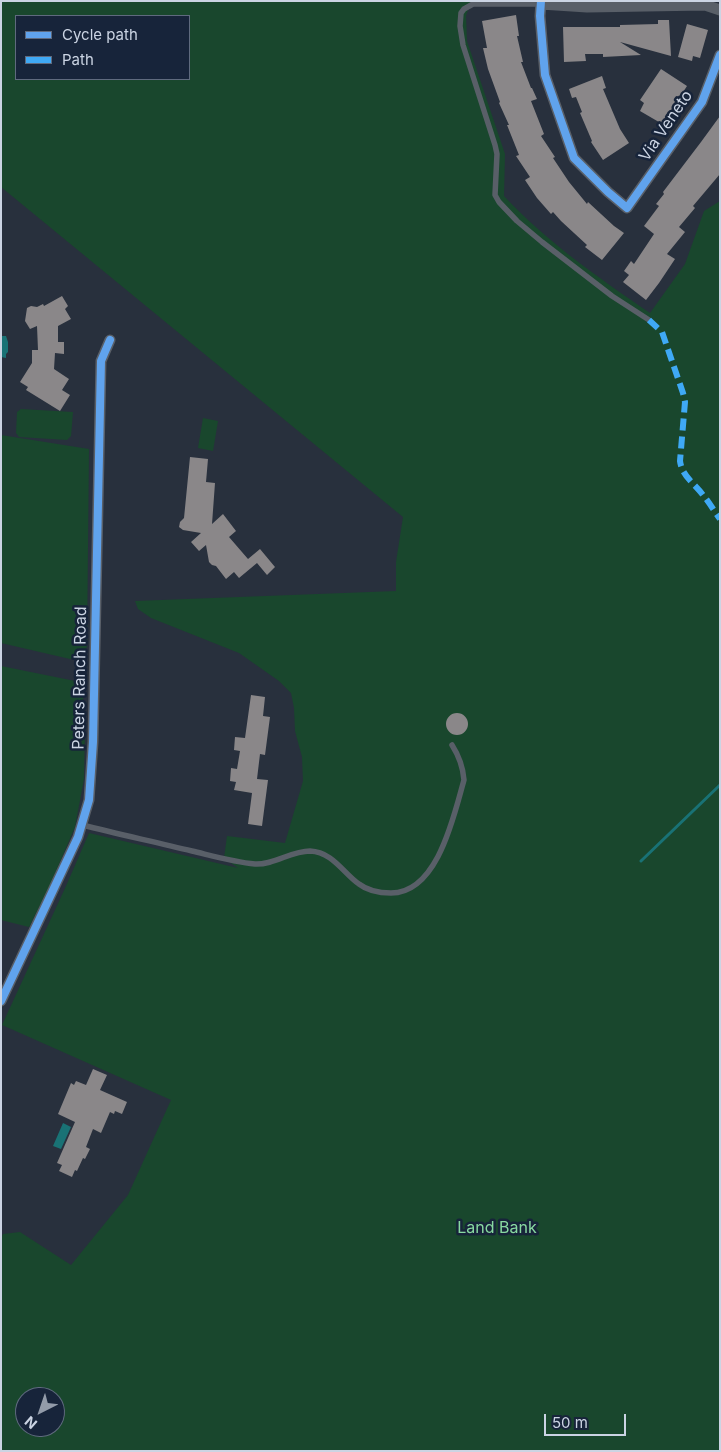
<!DOCTYPE html>
<html>
<head>
<meta charset="utf-8">
<style>
	body { margin:0 }
	#map { position:relative; width:721px; height:1452px; overflow:hidden; background:#28303d; font-family:Inter,sans-serif }
	canvas { display:block }
	.frame { position:absolute; inset:0; border:2px solid #cbd4e3; pointer-events:none }
	.legend { position:absolute; left:15px; top:15px; width:175px; height:65px; box-sizing:border-box; background:#17243a; border:1px solid #5f6a7e; margin:0; padding:6px 9px; list-style:none; font-size:15px; color:#cbd4e3 }
	.legend li { display:flex; align-items:center; gap:10px; height:25px }
	.legend b { width:25px; border:1px solid #5f6a7e }
	.north { position:absolute; left:15px; top:1387px; width:50px; height:50px; box-sizing:border-box; background:#17243a; border:1px solid #5f6a7e; border-radius:50%; rotate:221deg; font-size:14px; font-weight:700; line-height:20px; text-align:center; color:#cbd4e3 }
	.north::after { content:''; display:block; margin:auto; width:18px; height:22px; background:#929ba9; clip-path:polygon(50% 0,100% 100%,50% 72%,0 100%) }
	.scale { position:absolute; left:544px; top:1414px; width:82px; height:22px; box-sizing:border-box; border:2px solid #cbd4e3; border-top:0; padding-left:6px; font-size:15px; line-height:18px; white-space:nowrap; color:#cbd4e3; -webkit-text-stroke:4px #17243a; paint-order:stroke }
</style>
</head>
<body>
<div id="map">
<canvas width="721" height="1452"></canvas>
<div class="frame"></div>
<ul class="legend">
<li><b style="height:6px;background:#60a3ed"></b>Cycle path</li>
<li><b style="height:6px;background:#3fa9f5"></b>Path</li>
</ul>
<div class="north">N</div>
<div class="scale">50 m</div>
</div>
<script>
const context = document.querySelector('canvas').getContext('2d');
context.lineJoin = 'round';
function fill(path, color) { context.fillStyle = color; context.fill(path, 'evenodd'); }
function stroke(path, color, width, dash) { context.strokeStyle = color; context.lineWidth = width; context.lineCap = dash ? 'butt' : 'round'; context.setLineDash(dash || []); context.stroke(path); }
function drawText(font, color, halo, rows, align = 'center') {
  context.font = font + ' Inter,sans-serif'; context.lineWidth = 5; context.setLineDash([]); context.textBaseline = 'middle'; context.strokeStyle = halo; context.fillStyle = color; for (const [text, x, y, turn = 0] of rows) {
    context.save(); context.translate(x, y); context.rotate((+turn || 0) * Math.PI / 180); context.textAlign = isNaN(turn) ? turn : align; if (halo) context.strokeText(text, 0, 0); context.fillText(text, 0, 0); context.restore();
  }
}
const green = new Path2D(`
	M1 1H471L466 16 467 41 505 154 504 196C547 242 599 278 650 313L685 264 704 211 720 201V1451H1V1238L3 1234 20 1232 71 1265 128 1195 171 1100 2 1025 66 886 89 833 238 868 224 858 227 836 285 843 303 781 302 757 295 731 294 708 291 693 279 681 239 653 151 618 138 609 135 601 396 591V562L403 517 1 187ZM16 16H189V79H16ZM25 1397H55V1427H25Z
	M21 409 73 412 71 436 67 440 19 437 16 433 17 412Z
	M203 418 218 421 213 451 198 448Z
	M1 435 89 449 87 646 83 658 70 659 1 643Z
	M1 666 85 683 81 715 79 724 85 725 84 779 75 827 50 885 29 927 1 920Z`);
const water = new Path2D(`
	M1 336H6L8 342V352L6 354V358L1 357Z
	M63 1123 71 1127 61 1149 53 1146Z`);
const stream = new Path2D(`
	M641 861 720 785`);
const building = new Path2D(`
	M516 15 519 36H517L523 62H521L531 88H532L537 99 531 101 544 134 541 136 555 157 553 158 569 182 587 204 588 202 614 226 624 233 602 260 585 247 587 245 561 221 553 212 551 214 537 198 525 180 530 177 516 156 519 155 507 125H509L499 103 500 102 488 69 483 48H487L482 21Z
	M658 20H669L671 56 620 42 641 55 603 57V54H585L586 61 564 62 563 27H620V25L658 24Z
	M687 24 708 30 700 58 693 56 692 61 678 57Z
	M661 69 687 86 674 106 675 107 664 125 640 111 644 103 640 100Z
	M602 76 606 88 603 89 620 129 629 143 603 160 591 142 592 141 580 113 582 112 576 97 572 98 569 89Z
	M720 116V174L693 206 695 208 679 227 685 232 667 254 675 259 659 283 646 300 623 282 629 275 624 271 631 261 634 264 654 234 644 226 659 206 656 204 664 194 663 192 701 142Z
	M62 296 68 306 65 309 71 319 58 326V342H64V354L55 353 54 369 69 379 62 390 70 395 60 411 26 390 28 387 20 382 32 363V350H38L37 326 30 329 25 321 27 308 31 306 37 307 43 304 44 306Z
	M190 457 208 459 206 482 215 483 212 524 223 514 236 531 229 537 248 559 260 549 275 567 267 575 257 563 239 578 234 572 226 579 216 566 212 565 209 562 206 545 199 551 191 542 201 533 183 530 179 527 180 522 184 518Z
	M251 695 265 697 263 716 270 717 265 755 260 754 257 779 268 780 262 826 248 824 252 793 234 790 236 782 230 781 231 768 237 769 240 751 234 750 235 737 245 738Z
	M446 724a11 11 0 1 1 22 0a11 11 0 1 1-22 0Z
	M93 1069 107 1075 100 1090 127 1102 122 1114 115 1111 114 1114 110 1112 101 1133 93 1129 86 1147 90 1149 85 1159 83 1158 77 1171 75 1170 72 1177 59 1171 62 1165 57 1163 75 1122 58 1114 71 1083 74 1085 76 1081 86 1085Z`);
const service = new Path2D(`
	M541 4H473L464 9 461 13 460 26 463 45 495 145 497 154 495 195 499 202 517 221 542 242 612 296 649 320
	M82 825C118 834 155 842 192 851 213 856 234 862 255 864 274 865 291 851 310 851 333 852 343 873 359 884 368 891 380 893 391 893 438 893 454 815 464 780 463 767 459 756 452 745`);
const minor = new Path2D(`
	M541 1 540 16 545 75 574 158 608 192 627 208 702 102 720 55
	M541 4 587 7 705 5 720 10
	M1 1001 78 837 89 800 93 742 101 361 110 340`);
const quiet = new Path2D(`
	M649 320 662 332 683 393 685 402 680 461C682 476 694 483 703 495 709 502 714 511 720 519`);
const cycleway = new Path2D(`
	M541 1 540 16 545 75 574 158 608 192 627 208 702 102 720 55
	M1 1001 78 837 89 800 93 742 101 361 110 340`);
const streetNames = [
	["Via Veneto",666,126,-56],
	["Peters Ranch Road",80,678,-89]
];
const parkNames = [
	["Land Bank",497,1228]
];
fill(green, '#19472d');
fill(water, '#197275');
stroke(stream, '#197275', 3);
fill(building, '#8a8789');
stroke(service, '#595f68', 5.5);
stroke(minor, '#595f68', 11);
stroke(quiet, '#3fa9f5', 6, [12, 6]);
stroke(cycleway, '#60a3ed', 8);
drawText('16px', '#cbd4e3', '#17243a', streetNames);
drawText('16px', '#88d9a1', '#17243a', parkNames);
</script>
</body>
</html>
